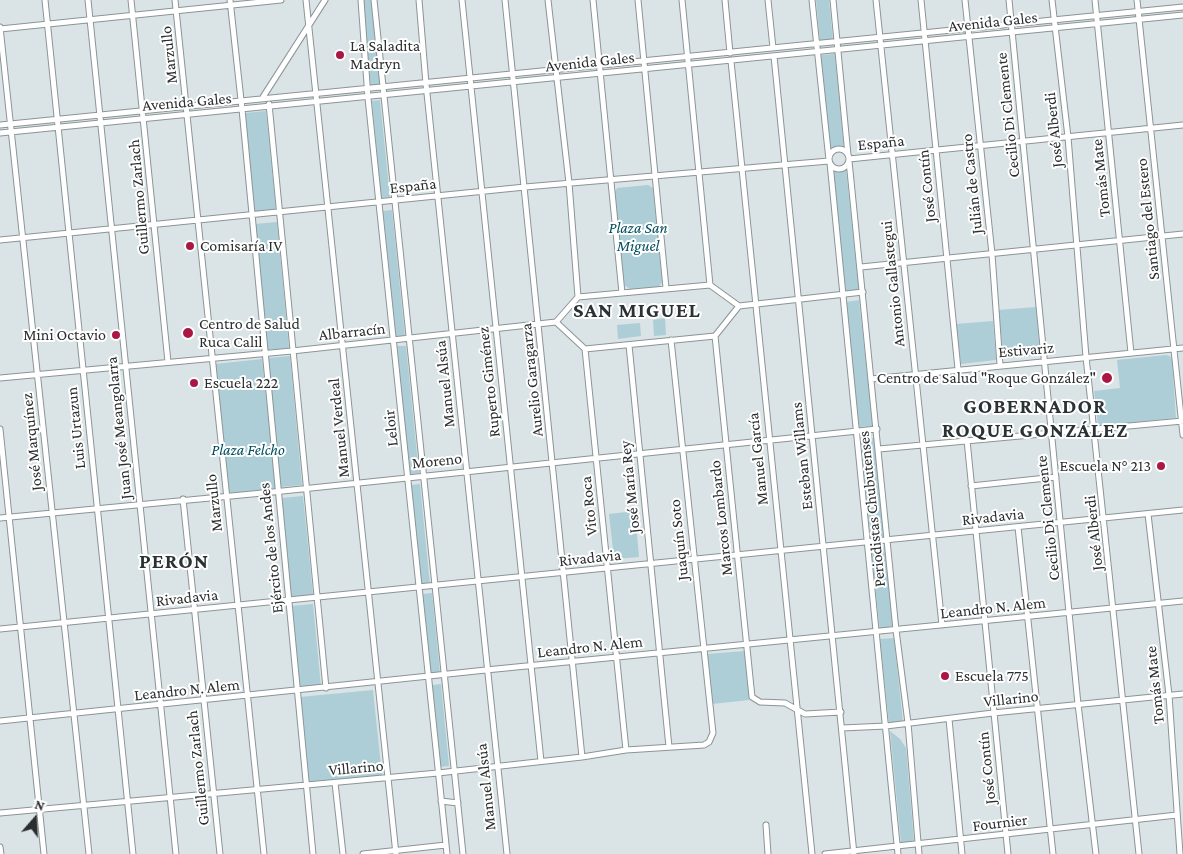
<!DOCTYPE html>
<html>
<head>
<meta charset="utf-8">
<style>
	body { margin:0 }
	#map { position:relative; width:1183px; height:854px; overflow:hidden; background:#dae3e5; font-family:"Crimson Pro",serif }
	canvas { display:block }
	.north { position:absolute; left:10px; top:794px; width:50px; height:50px; -webkit-text-stroke:4px #fff; paint-order:stroke; rotate:19deg; font-size:14px; font-weight:700; line-height:20px; text-align:center; color:#2b2e2f }
	.north::after { content:''; display:block; margin:auto; width:18px; height:22px; background:#2b2e2f; clip-path:polygon(50% 0,100% 100%,50% 72%,0 100%) }
</style>
</head>
<body>
<div id="map">
<canvas width="1183" height="854"></canvas>
<div class="north">N</div>
</div>
<script>
const context = document.querySelector('canvas').getContext('2d');
context.lineJoin = 'round';
function fill(path, color) { context.fillStyle = color; context.fill(path, 'evenodd'); }
function stroke(path, color, width, dash) { context.strokeStyle = color; context.lineWidth = width; context.lineCap = dash ? 'butt' : 'round'; context.setLineDash(dash || []); context.stroke(path); }
function drawText(font, color, halo, rows, align = 'center') {
  context.font = font + ' "Crimson Pro",serif'; context.lineWidth = 4; context.setLineDash([]); context.textBaseline = 'middle'; context.strokeStyle = halo; context.fillStyle = color; for (const [text, x, y, turn = 0] of rows) {
    context.save(); context.translate(x, y); context.rotate((+turn || 0) * Math.PI / 180); context.textAlign = isNaN(turn) ? turn : align; if (halo) context.strokeText(text, 0, 0); context.fillText(text, 0, 0); context.restore();
  }
}
const green = new Path2D(`
	M362 0H371L380 86 371 87Z
	M816 0H829L833 40 820 41Z
	M835 54 844 148 837 147 830 150 821 55Z
	M380 100 390 197 381 198 372 101Z
	M266 111 276 210 255 212 245 113Z
	M846 169 859 290 846 292 833 171 840 172Z
	M648 185 653 188 662 282 659 287 630 289 624 285 615 192 617 188Z
	M392 210 405 336 396 337 383 211Z
	M277 222 289 348 268 350 255 224Z
	M859 300 873 426 859 427 846 302Z
	M1036 307 1040 355 1004 359 998 310Z
	M665 318 666 335 654 336 653 320Z
	M993 321 996 360 961 364 956 324Z
	M640 323 641 336 618 339 617 325Z
	M397 346H406L419 473 410 474Z
	M1166 355 1170 356 1172 360 1176 418 1098 426 1094 391 1120 388 1117 360Z
	M290 356 302 485 280 487 268 358Z
	M262 359 276 489 229 493 215 364Z
	M874 438 885 539 871 540 860 440Z
	M420 484 430 585 422 586 411 485Z
	M303 496 313 595 291 597 282 498Z
	M635 511 639 557 614 559 609 514Z
	M885 547 894 631 880 632 871 548Z
	M432 593 440 673 431 674 423 594Z
	M313 604 321 687 299 689 291 606Z
	M894 638 903 722 889 724 880 639Z
	M745 651 749 700 712 704 707 654Z
	M441 684 449 766 440 767 432 685Z
	M373 690 382 776 308 783 300 697Z
	M890 731 900 739 906 748 914 841 901 843Z`);
const minor = new Path2D(`
	M45 0 133 854
	M88 0 176 854
	M131 0 168 362
	M175 0 264 854
	M230 0 242 109 313 854
	M306 0 396 854
	M361 0 368 98 447 854
	M374 0 463 854
	M419 0 426 84 507 854
	M462 0 541 761
	M505 0 582 757
	M548 0 569 183 578 297
	M593 0 622 293
	M638 0 666 288
	M682 0 710 285
	M725 0 730 53
	M768 0 773 48
	M812 0 829 160
	M833 0 848 155
	M876 0 942 625
	M921 0 958 369
	M965 0 992 254 1000 365
	M1009 0 1078 704 1096 854
	M1052 0 1068 137 1086 357 1139 854
	M1095 0 1131 353
	M1137 0 1183 435
	M0 27 89 854
	M0 29 281 0
	M774 56 854 854
	M731 61 812 854
	M263 97 325 0
	M269 104 326 688
	M0 125 1183 7
	M0 133 1183 15
	M829 159a10 10 0 1 1 20 0a10 10 0 1 1-20 0Z
	M849 159 1183 125
	M849 161 896 630 908 723 919 854
	M830 163 898 854
	M0 240 525 187 829 161
	M861 267 1183 234
	M739 306 863 292
	M556 322 585 349 715 336 739 306
	M556 322 578 297 710 285 739 306
	M715 336 752 697 760 702 785 703 805 714 841 712
	M629 345 669 747
	M585 349 626 750
	M0 378 292 351 556 322
	M871 379 1183 348
	M0 429 44 854
	M967 440 1008 854
	M879 449 1183 421
	M971 486 1056 477
	M183 499 220 854
	M1148 514 1169 695 1180 854
	M0 518 273 492 877 429
	M1018 527 1053 854
	M0 629 1183 510
	M949 719 962 854
	M0 721 486 670 1183 601
	M842 728 886 726 993 713 1183 694
	M335 783 343 854
	M441 801 458 803
	M0 813 438 773 582 757 626 750 704 745 709 742 713 733 671 340
	M766 825 768 854
	M0 847 1 854
	M363 854 446 845
	M825 854 1177 815`);
const markers = [
	[340,55,5,"#ab1745"],
	[190,246,5,"#ab1745"],
	[188,333,6,"#ab1745"],
	[116,335,5,"#ab1745"],
	[1107,378,6,"#ab1745"],
	[194,383,5,"#ab1745"],
	[1161,466,5,"#ab1745"],
	[945,676,5,"#ab1745"]
];
const streetNames = [
	["Avenida Gales",993,22,-6],
	["Marzullo",169,55,-96],
	["Avenida Gales",590,62,-6],
	["Avenida Gales",187,102,-5],
	["Cecilio Di Clemente",1008,115,-96],
	["José Alberdi",1054,130,-96],
	["España",881,143,-6],
	["Tomás Mate",1101,178,-96],
	["Julián de Castro",972,184,-96],
	["España",413,186,-6],
	["José Contín",927,186,-96],
	["Guillermo Zarlach",139,197,-95],
	["Santiago del Estero",1148,219,-96],
	["Antonio Gallastegui",893,284,-96],
	["Albarracín",352,332,-6],
	["Estivariz",1026,350,-5],
	["Aurelio Garagarza",532,380,-96],
	["Ruperto Giménez",489,382,-96],
	["Manuel Alsúa",445,384,-96],
	["Luis Urtazun",76,428,-96],
	["Juan José Meangolarra",119,428,-96],
	["Manuel Verdeal",339,428,-96],
	["Leloir",391,428,-96],
	["José Marquínez",32,442,-96],
	["Esteban Willams",802,456,-96],
	["Manuel García",758,459,-96],
	["Moreno",437,461,-6],
	["José María Rey",630,487,-96],
	["Marzullo",214,503,-96],
	["Vito Roca",589,506,-96],
	["Periodistas Chubutenses",872,509,-96],
	["Rivadavia",993,517,-6],
	["Marcos Lombardo",721,518,-96],
	["Cecilio Di Clemente",1048,518,-96],
	["José Alberdi",1094,533,-96],
	["Juaquín Soto",679,540,-96],
	["Ejército de los Andes",271,548,-96],
	["Rivadavia",590,558,-6],
	["Rivadavia",187,598,-6],
	["Leandro N. Alem",993,608,-6],
	["Leandro N. Alem",590,647,-6],
	["Tomás Mate",1155,685,-96],
	["Leandro N. Alem",187,690,-6],
	["Villarino",1011,699,-6],
	["Guillermo Zarlach",198,768,-96],
	["Villarino",356,768,-5],
	["José Contín",987,768,-96],
	["Manuel Alsúa",486,787,-96],
	["Fournier",1000,823,-7]
];
const poiNames = [
	["La Saladita",350,46],
	["Madryn",350,64],
	["Comisaría IV",200,246],
	["Centro de Salud",199,324],
	["Ruca Calil",199,342],
	["Mini Octavio",106,335,"right"],
	["Centro de Salud \"Roque González\"",1096,378,"right"],
	["Escuela 222",204,383],
	["Escuela N° 213",1151,466,"right"],
	["Escuela 775",955,676]
];
const parkNames = [
	["Plaza San",638,228],
	["Miguel",638,246],
	["Plaza Felcho",248,450]
];
const districtNames = [
	["SAN MIGUEL",637,311],
	["GOBERNADOR",1035,407],
	["ROQUE GONZÁLEZ",1035,431],
	["PERÓN",174,562]
];
fill(green, '#adced7');
stroke(minor, '#8c9496', 7);
stroke(minor, '#fff', 5);
for (const [x, y, r, color] of markers) { const dot = new Path2D(); dot.arc(x, y, r, 0, 2 * Math.PI); context.fillStyle = color; context.fill(dot); stroke(dot, '#fff', 2); }
drawText('16px', '#2b2e2f', '#fff', streetNames);
drawText('16px', '#2b2e2f', '#fff', poiNames, 'left');
drawText('italic 16px', '#004e5d', '#fff', parkNames);
context.letterSpacing = '1px';
drawText('bold 21px', '#2b3234', '#fff', districtNames);
context.letterSpacing = '0px';
</script>
</body>
</html>
